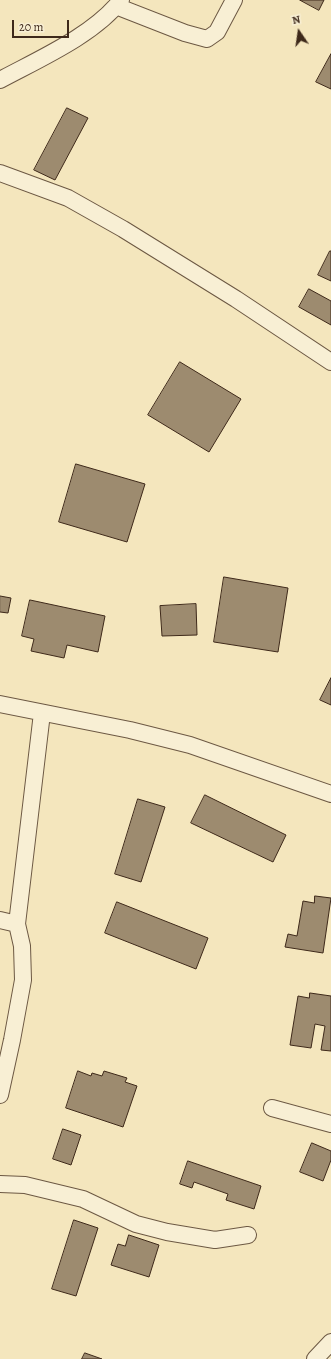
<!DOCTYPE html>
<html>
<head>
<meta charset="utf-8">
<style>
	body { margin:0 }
	#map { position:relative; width:331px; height:1359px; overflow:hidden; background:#f4e6bd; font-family:Alegreya,serif }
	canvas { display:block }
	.north { position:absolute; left:279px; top:12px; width:40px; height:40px; -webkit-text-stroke:3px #f8efd4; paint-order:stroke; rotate:347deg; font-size:11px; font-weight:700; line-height:16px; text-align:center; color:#3e291a }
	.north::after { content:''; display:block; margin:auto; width:14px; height:18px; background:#3e291a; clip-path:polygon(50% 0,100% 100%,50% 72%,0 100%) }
	.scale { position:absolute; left:12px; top:20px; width:57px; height:18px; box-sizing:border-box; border:2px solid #3e291a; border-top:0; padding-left:5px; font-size:12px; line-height:14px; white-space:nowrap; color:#3e291a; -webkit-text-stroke:3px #f8efd4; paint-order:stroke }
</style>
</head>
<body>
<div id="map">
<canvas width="331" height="1359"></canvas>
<div class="north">N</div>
<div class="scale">20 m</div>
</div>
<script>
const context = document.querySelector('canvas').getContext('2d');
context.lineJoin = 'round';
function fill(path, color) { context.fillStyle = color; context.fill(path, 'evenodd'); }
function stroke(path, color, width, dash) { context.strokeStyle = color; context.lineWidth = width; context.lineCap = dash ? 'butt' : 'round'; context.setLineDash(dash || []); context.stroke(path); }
const building = new Path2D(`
	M300 0H324L319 10Z
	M331 54V89L316 82Z
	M67 108 88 118 55 180 34 170Z
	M330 251H331V281L318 275Z
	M309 289 331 301V325L299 307Z
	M180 362 241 399 209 452 148 415Z
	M76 464 145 484 127 542 59 522Z
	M224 577 288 588 278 652 214 642Z
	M0 596 11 598 8 613 0 612Z
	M30 600 105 616 98 652 67 645 64 658 31 651 34 639 22 636Z
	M196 604 197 635 162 636 160 606Z
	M331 678V705L320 700Z
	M205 795 286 835 273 862 191 823Z
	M138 799 165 807 141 882 115 874Z
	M315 896 331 898 323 953 285 947 288 934 297 936 303 901 314 903Z
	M117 902 208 938 196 969 105 933Z
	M310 993 331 996V1051L321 1050 325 1026 315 1024 311 1048 290 1045 298 996 309 998Z
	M78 1071 91 1076 92 1073 102 1076 104 1071 127 1078 125 1082 137 1086 123 1127 66 1108Z
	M63 1129 81 1135 71 1165 53 1159Z
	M312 1143 331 1151V1160L323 1181 300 1172Z
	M188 1161 261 1186 254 1209 226 1200 228 1194 194 1182 192 1188 180 1184Z
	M74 1220 98 1228 76 1296 52 1289Z
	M129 1235 159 1245 149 1277 111 1265 118 1244 125 1246Z
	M85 1353 102 1359H82Z`);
const minor = new Path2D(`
	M116 6 185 33 207 39 217 32 234 0
	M0 80C39 59 94 35 121 0
	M0 173 68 198 123 229 236 299 331 362
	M0 704 130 730 190 745 331 794
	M0 920 17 924
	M0 1095 12 1040 23 980 22 946 17 924 42 713
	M272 1108 331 1124
	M0 1184 25 1185 83 1199 136 1224 167 1232 215 1240 248 1235
	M315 1359 331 1342`);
fill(building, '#9d8b6f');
stroke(building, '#3e291a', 1);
stroke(minor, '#6c5843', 18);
stroke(minor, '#f8efd4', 16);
</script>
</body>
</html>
